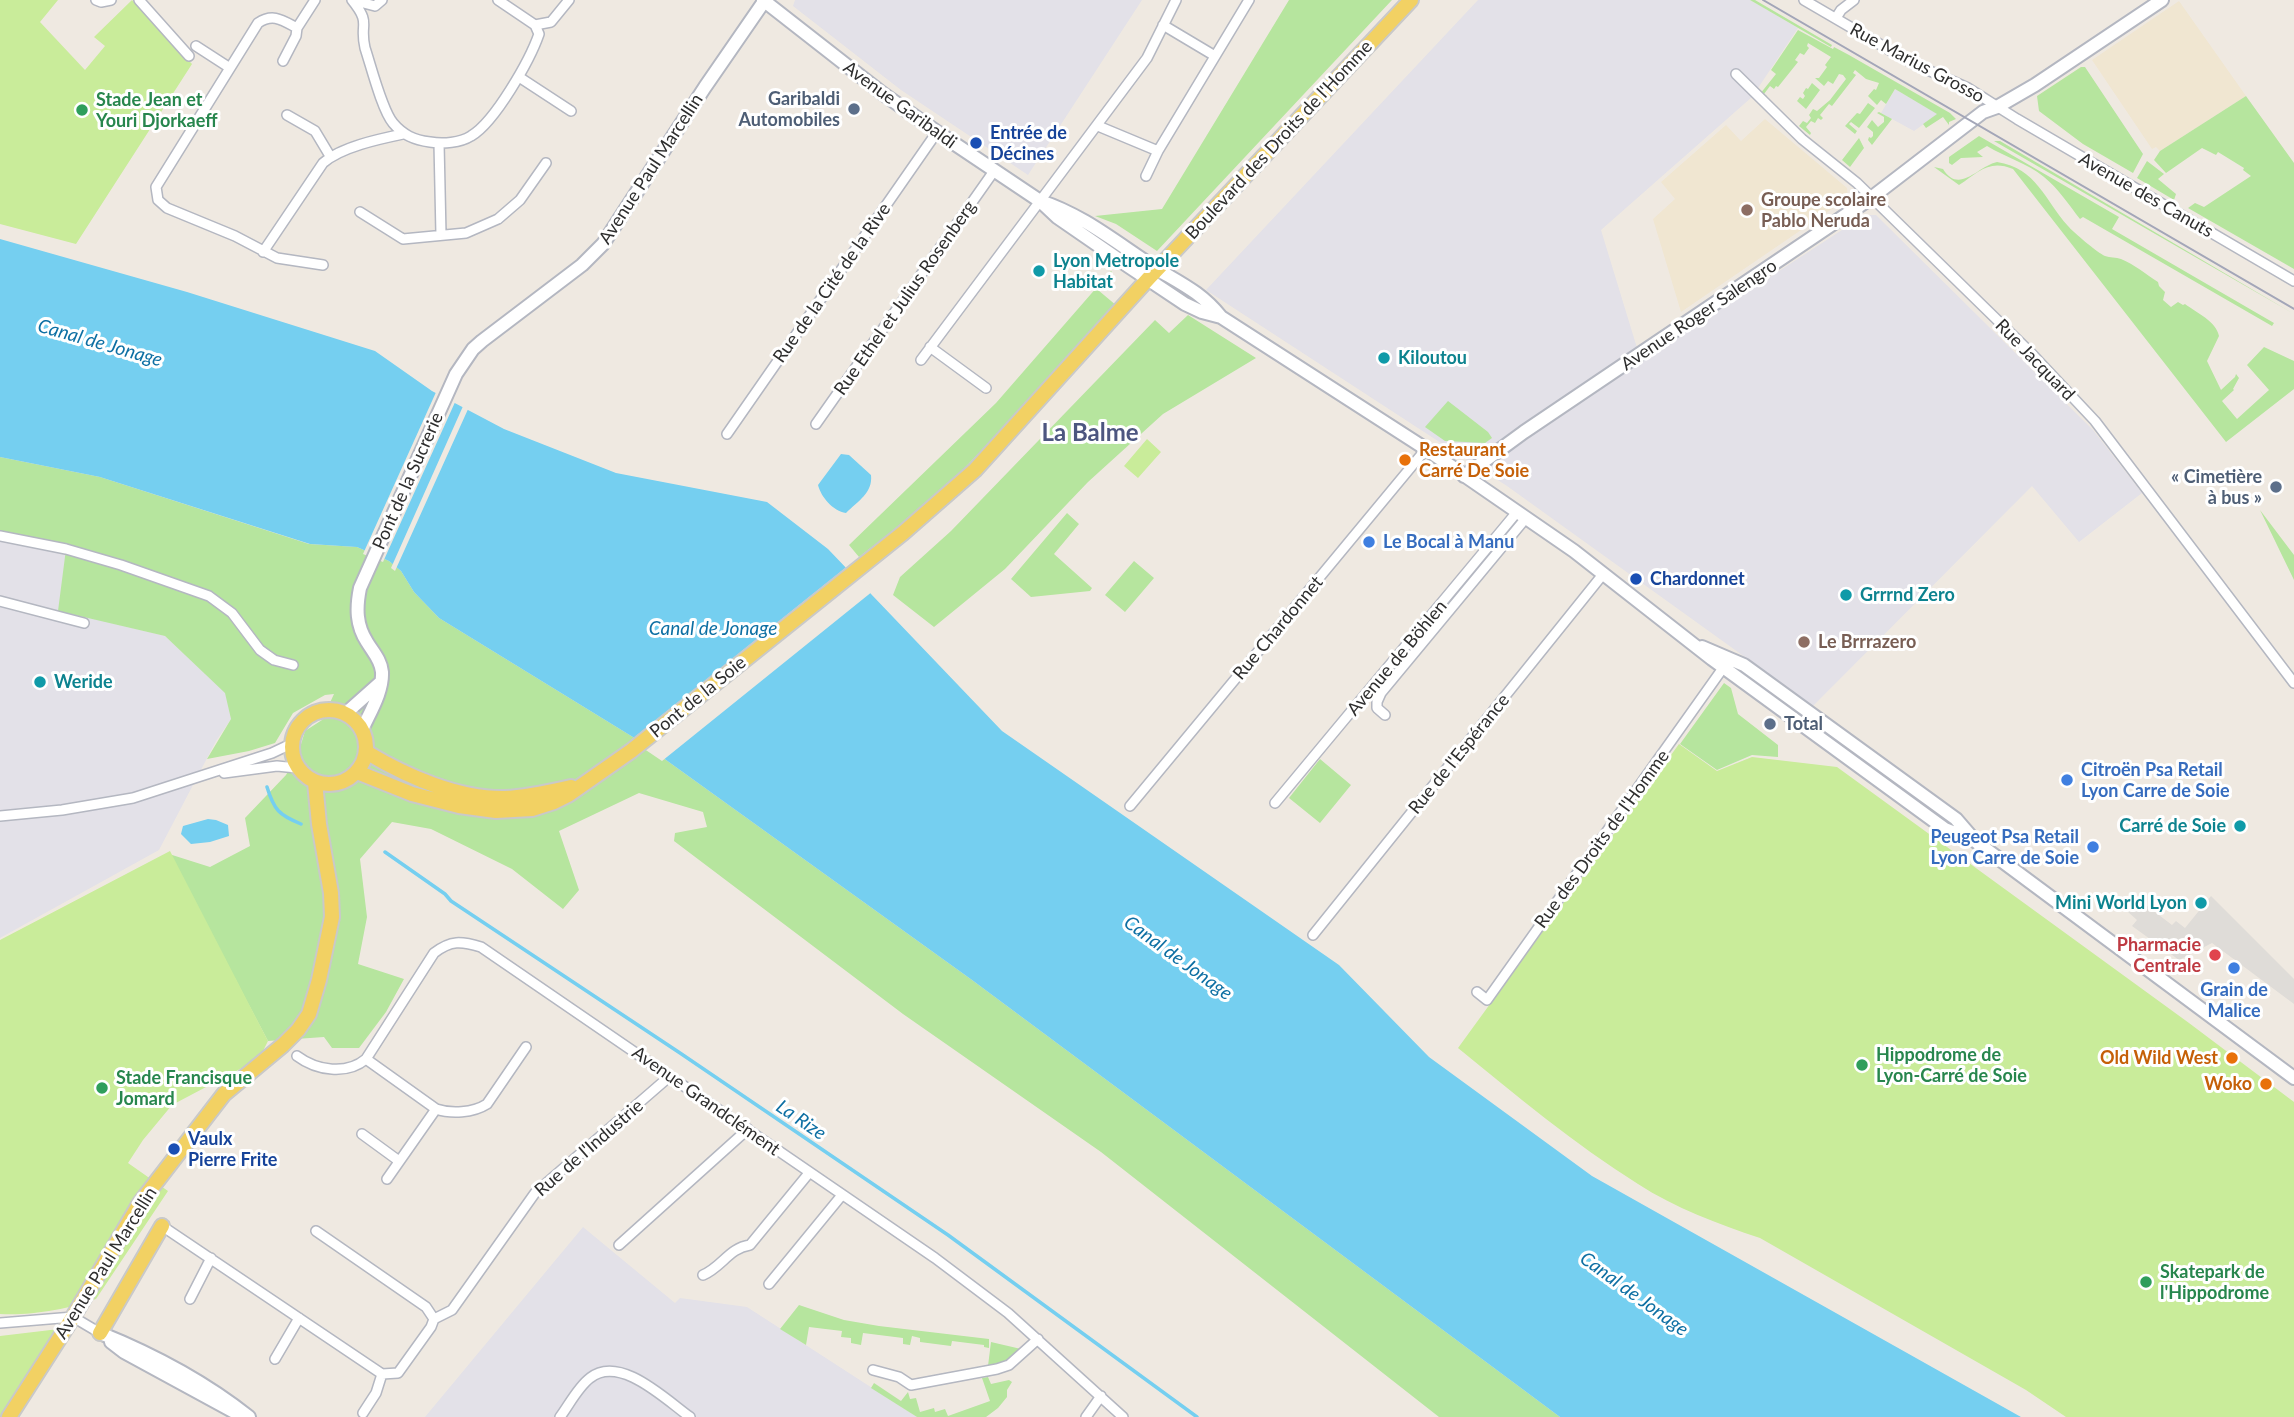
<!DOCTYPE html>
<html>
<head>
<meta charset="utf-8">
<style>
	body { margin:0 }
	canvas { display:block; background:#efe9e1 }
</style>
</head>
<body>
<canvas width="2294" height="1417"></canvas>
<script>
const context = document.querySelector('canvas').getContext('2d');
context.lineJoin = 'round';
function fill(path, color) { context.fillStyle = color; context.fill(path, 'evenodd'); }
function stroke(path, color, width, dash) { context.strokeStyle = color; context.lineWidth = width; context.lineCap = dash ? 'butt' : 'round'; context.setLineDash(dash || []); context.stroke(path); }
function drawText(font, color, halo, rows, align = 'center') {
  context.font = font + ' Lato,sans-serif'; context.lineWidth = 6; context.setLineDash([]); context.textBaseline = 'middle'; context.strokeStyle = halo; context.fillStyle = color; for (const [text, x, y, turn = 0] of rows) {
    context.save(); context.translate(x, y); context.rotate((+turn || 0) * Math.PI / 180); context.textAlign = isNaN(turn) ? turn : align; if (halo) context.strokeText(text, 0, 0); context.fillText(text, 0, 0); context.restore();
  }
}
const industrial = new Path2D(`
	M795 0H1142L1028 175 901 90 793 6Z
	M1478 0H1750L1798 28 1752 97 1601 230 1641 361 1865 215H1876L2093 430 2142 493 2079 542 2032 486 1813 706 1507 486 1206 290Z
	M1895 89 1938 114 1914 131 1881 113Z
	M0 534 66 548 78 615 165 636 226 693 231 719 216 741 159 850 0 938Z
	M583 1227 675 1303 680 1298 747 1307 917 1417H425Z`);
const education = new Path2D(`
	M2179 1 2246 96 2160 151 2156 147 2152 149 2092 60Z
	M1765 119 1847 188 1848 198 1681 312 1653 219 1675 199 1661 182 1726 125 1741 141Z`);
const green = new Path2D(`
	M1289 0H1392L1157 251 1116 224 1095 216 1162 209Z
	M1750 0H1755L1832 45 1831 47Z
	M1798 30 1833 49 1834 47 1849 55 1950 113 1956 119 1949 122V125L1943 117 1926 128 1923 124 1937 114 1895 89 1886 104 1881 100 1877 105 1868 96 1874 89 1876 90 1879 83 1866 79 1855 70 1853 73 1856 75 1832 106 1829 104 1820 115 1823 118 1821 120 1818 118 1815 123 1811 121 1806 127 1811 133 1810 135 1799 126 1803 121 1807 123 1811 118 1809 115 1813 109 1817 111 1830 100 1846 79 1843 75 1839 74 1833 84 1828 81 1824 86 1815 78H1819L1827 67 1825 65 1831 57 1808 43 1807 46 1809 48 1804 55 1800 53 1795 60 1798 62 1778 87 1776 86 1774 89 1770 86 1764 94 1767 96 1766 98 1760 94 1776 74 1771 70Z
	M2081 67H2085L2143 154 2133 173 2083 144 2039 111 2037 96Z
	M1812 83 1820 90 1806 109 1797 101 1800 97 1803 99 1805 96 1803 93 1806 88 1808 89Z
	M2246 96 2294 163V269L2188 208 2195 203 2204 207 2251 176 2243 170 2244 168 2218 152 2216 155 2202 148 2166 173 2154 160 2160 151Z
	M1868 103 1875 108 1859 128 1851 122 1849 124 1857 131 1855 134 1845 126 1857 113 1860 114Z
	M1879 112 1892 119 1872 145 1868 140 1869 137 1871 138 1873 136V132L1867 127 1872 120 1878 127 1884 122V117L1877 113Z
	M1979 136 2119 217 2112 229 2274 323 2272 326 2083 217 2080 219C2069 205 2058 188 2044 177 2027 163 2005 157 1987 146L1977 152 1983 157 1961 158 1952 165 1949 163V157Z
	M1859 138 1864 148 1850 167 1842 160Z
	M1994 141H2000L2294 314Z
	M2147 161 2164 174 2158 179 2176 194 2174 200 2137 178Z
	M1997 162C2037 168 2045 201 2068 226 2073 232 2098 253 2105 256 2110 258 2116 257 2121 259 2134 264 2147 275 2158 282L2159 286 2165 292 2163 300 2171 307 2178 302 2183 305 2185 304C2197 313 2216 321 2219 336L2207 361 2221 390 2235 377 2236 374 2239 378 2233 389 2234 390 2222 401 2237 419 2269 390 2247 365 2264 347 2294 361V389L2226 442 2013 169C1989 159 1979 172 1959 185L1934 167 1943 169C1959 195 1978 166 1997 162Z
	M1111 271 1112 272 1098 290 1117 306 945 489 876 549 873 546 859 557 849 545 996 403Z
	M1188 315 1256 358 1163 414 1088 482 1005 569 934 627 893 595 900 577 951 531 1155 320 1169 333Z
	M1448 401 1488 432 1492 438 1485 443 1445 441 1425 427Z
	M0 457 100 477 309 544 357 547 389 561 401 571 414 592 439 618 641 742 972 980 1560 1417H1439L1101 1152 903 1014 674 841 675 833 707 827 703 812 639 793 559 831 579 890 563 909 512 869 431 829 392 822 360 859 367 917 358 964 404 979 386 1012 359 1048H332L324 1037 268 1041 169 854 210 867 250 846 245 818 286 775 299 751 305 731 322 720 334 694 325 695 293 713 275 743 249 751 207 759 231 719 225 693 165 636 58 611 66 549 0 534Z
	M2260 510 2294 555V580Z
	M1067 513 1079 524 1054 554 1092 588 1090 591 1031 597 1011 579Z
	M1134 561 1154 578 1125 612 1105 595Z
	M1724 683 1731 688 1738 714 1778 745V757L1752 755 1717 770 1680 744Z
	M1320 759 1351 785 1320 823 1289 798Z
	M799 1305 844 1320 879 1326 989 1339V1348L984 1347V1345L952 1341 951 1346 920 1342V1338L912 1336 910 1345 903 1344V1338L863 1333 861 1345 851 1343V1338L841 1337 842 1331 809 1327 806 1345 780 1329Z
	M991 1342 1021 1349 1008 1361 988 1366Z
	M988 1377 991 1384 1009 1380 1012 1382 1007 1390V1397L998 1408 986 1417H917L871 1388 874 1383 901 1401 908 1392 910 1399 916 1398 920 1412 934 1408 935 1412 945 1409 948 1416 990 1401 982 1378Z`);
const pitch = new Path2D(`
	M0 0H58L40 22 85 70 105 46 94 37 132 0 192 64 76 244 0 224Z
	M1147 439 1161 452 1138 478 1124 466Z
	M1679 744 1717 771 1752 757 1837 767 2189 1023 2294 1102V1417H2066L2026 1390 1760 1238C1718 1224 1675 1208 1638 1184 1574 1144 1516 1095 1458 1048Z
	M170 851 268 1041 259 1059 172 1105 143 1140 128 1163 168 1191 96 1299C70 1309 28 1316 0 1314V940Z
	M59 1329 0 1417V1336Z`);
const plaza = new Path2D(`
	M2211 896 2294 979V1004L2212 943 2179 960 2132 926 2137 920 2128 912 2138 899 2172 925 2176 921 2185 928Z`);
const water = new Path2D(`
	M0 239 187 292 375 351 432 391 504 429 616 473 767 502 828 549 1002 731 1339 965 1429 1057 1592 1176 2021 1417H1560L972 980 641 742 439 618 414 592 401 571 389 561 357 547 310 544 100 477 0 457Z
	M841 454 849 455 871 475C873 493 858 501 846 513 833 511 821 497 818 485Z
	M208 819 216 820 228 825 229 836 210 842 191 844 181 834 183 826Z`);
const pier = new Path2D(`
	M437 390 456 400 383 562 363 554Z
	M464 404 469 407 395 571 391 568Z
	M849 565 873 591 662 761 631 740Z`);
const stream = new Path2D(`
	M267 787C274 810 279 815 301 824
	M385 852 445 894 451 901 680 1053 948 1235 1197 1417`);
const street = new Path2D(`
	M96 0 101 2 111 0
	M139 0 189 56
	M315 0 297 28C282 20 273 13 258 23L156 187 158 200 167 208 235 236 277 258 323 265
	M352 0C372 25 359 22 365 48 371 66 382 110 393 123 403 135 414 140 430 142 443 144 460 143 471 136 495 122 530 60 539 34L535 25 498 0
	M352 0 375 6 382 0
	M1804 0 1912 63 1968 88 2017 119 2294 281
	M1836 18 1841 10 1854 0
	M535 25 551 22 569 0
	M1163 25 1215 56
	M196 46 230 68
	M283 61 296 36 297 28
	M1736 74 1802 139 1857 183 2032 354 2095 421 2294 683
	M519 77 571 111
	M287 115 315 131 330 156
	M1098 126 1158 151 1249 0
	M439 143 441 235
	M1146 176 1158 151
	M360 212 403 239 466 233 498 219 520 200 546 163
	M263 252 323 163C341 147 379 139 403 134
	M930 347 986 388
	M921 360 1147 58 1176 0
	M816 424 994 171
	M727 434 937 132
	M0 536 66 549 121 565 209 596 232 613 260 650 274 660 293 665
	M0 601 84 623
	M1385 715 1377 708V702L1381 693 1526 518
	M224 773 277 766 297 768
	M1275 803 1517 512
	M1130 806 1426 449
	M0 816 62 810 133 798 272 753 291 744
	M1313 935 1604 573
	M1477 992 1487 1000 1723 668
	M297 1056C317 1071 347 1075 366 1059L434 953C451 940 461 941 481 947L935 1258 1008 1313 1123 1417
	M366 1059 436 1109C451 1114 473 1113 487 1104L526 1047
	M362 1134 399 1161
	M387 1179 436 1109
	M162 1226 382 1374 398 1373 431 1327 434 1319
	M316 1231 426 1307 434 1319
	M619 1245 748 1129
	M703 1275C722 1267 729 1248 750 1245L809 1173
	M769 1284 842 1195
	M190 1299 211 1258
	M434 1319 452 1310 535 1193 670 1076
	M0 1323 73 1317 100 1333
	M275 1359 299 1318
	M873 1370 899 1377 911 1385 997 1369 1009 1365 1038 1339
	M363 1413 376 1393 382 1374
	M560 1417C569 1405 578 1387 590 1378 620 1354 666 1400 690 1417
	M1086 1417 1101 1396`);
const secondary = new Path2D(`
	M763 0 882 93 937 132 1040 201 1057 217 1128 266 1185 304 1202 312 1221 317
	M1040 201C1084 215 1119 245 1157 269 1182 284 1202 293 1221 317L1426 449 1574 551 1712 659 1945 829 1975 841
	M1464 476 1524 432 1871 198 1983 112 1997 107 2035 85 2162 0
	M1702 647 1744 665 1956 819 1975 841 2294 1078
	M345 714 381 682
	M362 730C370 712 383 692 382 672 381 660 373 652 367 642 356 625 356 608 360 588L456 374 473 349 482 341 582 265 603 244 705 87 765 0
	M100 1333C152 1354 205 1382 249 1417
	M111 1342 124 1352 238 1414`);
const primary = new Path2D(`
	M292 747a37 37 0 1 1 74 0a37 37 0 1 1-74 0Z
	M366 752C406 776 458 799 505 798 528 797 549 792 571 787
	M357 772 412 794 459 806 496 811 532 809 554 802 568 795 631 751 903 533 975 470 1148 279 1411 0
	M100 1333 162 1226
	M9 1417 73 1317 140 1203 224 1094 283 1045 298 1030 309 1014 319 980 332 917 331 893 319 824 315 782`);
const tram = new Path2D(`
	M1763 0 2294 309`);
const markers = [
	[854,109,7,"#5c6f8a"],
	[82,110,7,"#2e9e5b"],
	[976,143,7,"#1a4fb4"],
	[1747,210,7,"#8d6e63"],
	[1039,271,7,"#0f9aa8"],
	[1384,358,7,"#0f9aa8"],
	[1405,460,7,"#e8710a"],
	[2276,487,7,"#5c6f8a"],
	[1369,542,7,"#3f7fe0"],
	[1636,579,7,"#1a4fb4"],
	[1846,595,7,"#0f9aa8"],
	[1804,642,7,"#8d6e63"],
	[40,682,7,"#0f9aa8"],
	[1770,724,7,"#5c6f8a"],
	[2067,780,7,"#3f7fe0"],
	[2240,826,7,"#0f9aa8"],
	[2093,847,7,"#3f7fe0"],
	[2201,903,7,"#0f9aa8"],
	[2215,955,7,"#e0444e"],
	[2234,968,7,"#3f7fe0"],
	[2232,1058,7,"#e8710a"],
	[1862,1065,7,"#2e9e5b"],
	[2266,1084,7,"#e8710a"],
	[102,1088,7,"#2e9e5b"],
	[174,1149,7,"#1a4fb4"],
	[2146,1282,7,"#2e9e5b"]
];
const streetNames = [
	["Rue Marius Grosso",1917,63,28],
	["Avenue Garibaldi",900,105,36],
	["Boulevard des Droits de l'Homme",1279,140,-47],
	["Avenue Paul Marcellin",651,169,-57],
	["Avenue des Canuts",2146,195,30],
	["Rue de la Cité de la Rive",832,283,-55],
	["Rue Ethel et Julius Rosenberg",905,298,-55],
	["Avenue Roger Salengro",1699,315,-34],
	["Rue Jacquard",2035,360,46],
	["Pont de la Sucrerie",408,481,-66],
	["Rue Chardonnet",1278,628,-50],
	["Avenue de Böhlen",1397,658,-50],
	["Pont de la Soie",698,697,-39],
	["Rue de l'Espérance",1459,754,-51],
	["Rue des Droits de l'Homme",1602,839,-54],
	["Avenue Grandclément",706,1101,35],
	["Rue de l'Industrie",589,1148,-41],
	["Avenue Paul Marcellin",106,1263,-58]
];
const serviceNames = [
	["Garibaldi",840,99],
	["Automobiles",840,120],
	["« Cimetière",2262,477],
	["à bus »",2262,498],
	["Total",1784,724,"left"]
];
const leisureNames = [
	["Stade Jean et",96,100],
	["Youri Djorkaeff",96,121],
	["Hippodrome de",1876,1055],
	["Lyon-Carré de Soie",1876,1076],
	["Stade Francisque",116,1078],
	["Jomard",116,1099],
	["Skatepark de",2160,1272],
	["l'Hippodrome",2160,1293]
];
const transitNames = [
	["Entrée de",990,133],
	["Décines",990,154],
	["Chardonnet",1650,579],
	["Vaulx",188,1139],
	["Pierre Frite",188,1160]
];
const educationNames = [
	["Groupe scolaire",1761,200],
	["Pablo Neruda",1761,221],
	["Le Brrrazero",1818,642]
];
const cultureNames = [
	["Lyon Metropole",1053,261],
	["Habitat",1053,282],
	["Kiloutou",1398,358],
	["Grrrnd Zero",1860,595],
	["Weride",54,682],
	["Carré de Soie",2226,826,"right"],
	["Mini World Lyon",2187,903,"right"]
];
const foodNames = [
	["Restaurant",1419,450,"left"],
	["Carré De Soie",1419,471,"left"],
	["Old Wild West",2218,1058],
	["Woko",2252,1084]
];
const shopNames = [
	["Le Bocal à Manu",1383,542],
	["Citroën Psa Retail",2081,770],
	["Lyon Carre de Soie",2081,791],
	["Peugeot Psa Retail",2079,837,"right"],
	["Lyon Carre de Soie",2079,858,"right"],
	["Grain de",2234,990,"center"],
	["Malice",2234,1011,"center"]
];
const healthNames = [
	["Pharmacie",2201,945],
	["Centrale",2201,966]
];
const waterNames = [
	["Canal de Jonage",100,343,16],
	["Canal de Jonage",713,629],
	["Canal de Jonage",1178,958,36],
	["La Rize",801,1120,34],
	["Canal de Jonage",1634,1294,36]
];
const districtNames = [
	["La Balme",1090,433]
];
fill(industrial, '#e3e1e8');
fill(education, '#f0e6d1');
fill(green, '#b6e59e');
fill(pitch, '#c9ec9a');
fill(plaza, '#dfdcd8');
fill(water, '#75cff0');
fill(pier, '#efe9e1');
stroke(stream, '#75cff0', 3.5);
stroke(street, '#b4b7c1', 12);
stroke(secondary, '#b4b7c1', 16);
stroke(primary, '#c9c9c9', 18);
stroke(street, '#fff', 9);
stroke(secondary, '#fff', 12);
stroke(primary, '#f2d163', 14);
stroke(tram, '#a3a6b8', 2);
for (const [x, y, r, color] of markers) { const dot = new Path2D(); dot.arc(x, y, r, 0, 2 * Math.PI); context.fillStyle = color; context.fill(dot); stroke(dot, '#fff', 2.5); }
drawText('18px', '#2e2e2e', '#fff', streetNames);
drawText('bold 18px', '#4e5e75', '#fff', serviceNames, 'right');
drawText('bold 18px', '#27864d', '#fff', leisureNames, 'left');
drawText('bold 18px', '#164399', '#fff', transitNames, 'left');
drawText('bold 18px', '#785e54', '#fff', educationNames, 'left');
drawText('bold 18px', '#0d838f', '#fff', cultureNames, 'left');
drawText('bold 18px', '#c56008', '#fff', foodNames, 'right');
drawText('bold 18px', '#366cbe', '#fff', shopNames, 'left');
drawText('bold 18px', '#be3a42', '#fff', healthNames, 'right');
drawText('italic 19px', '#0d6fa3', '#fff', waterNames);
drawText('bold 24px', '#4d5680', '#fff', districtNames);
</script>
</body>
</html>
